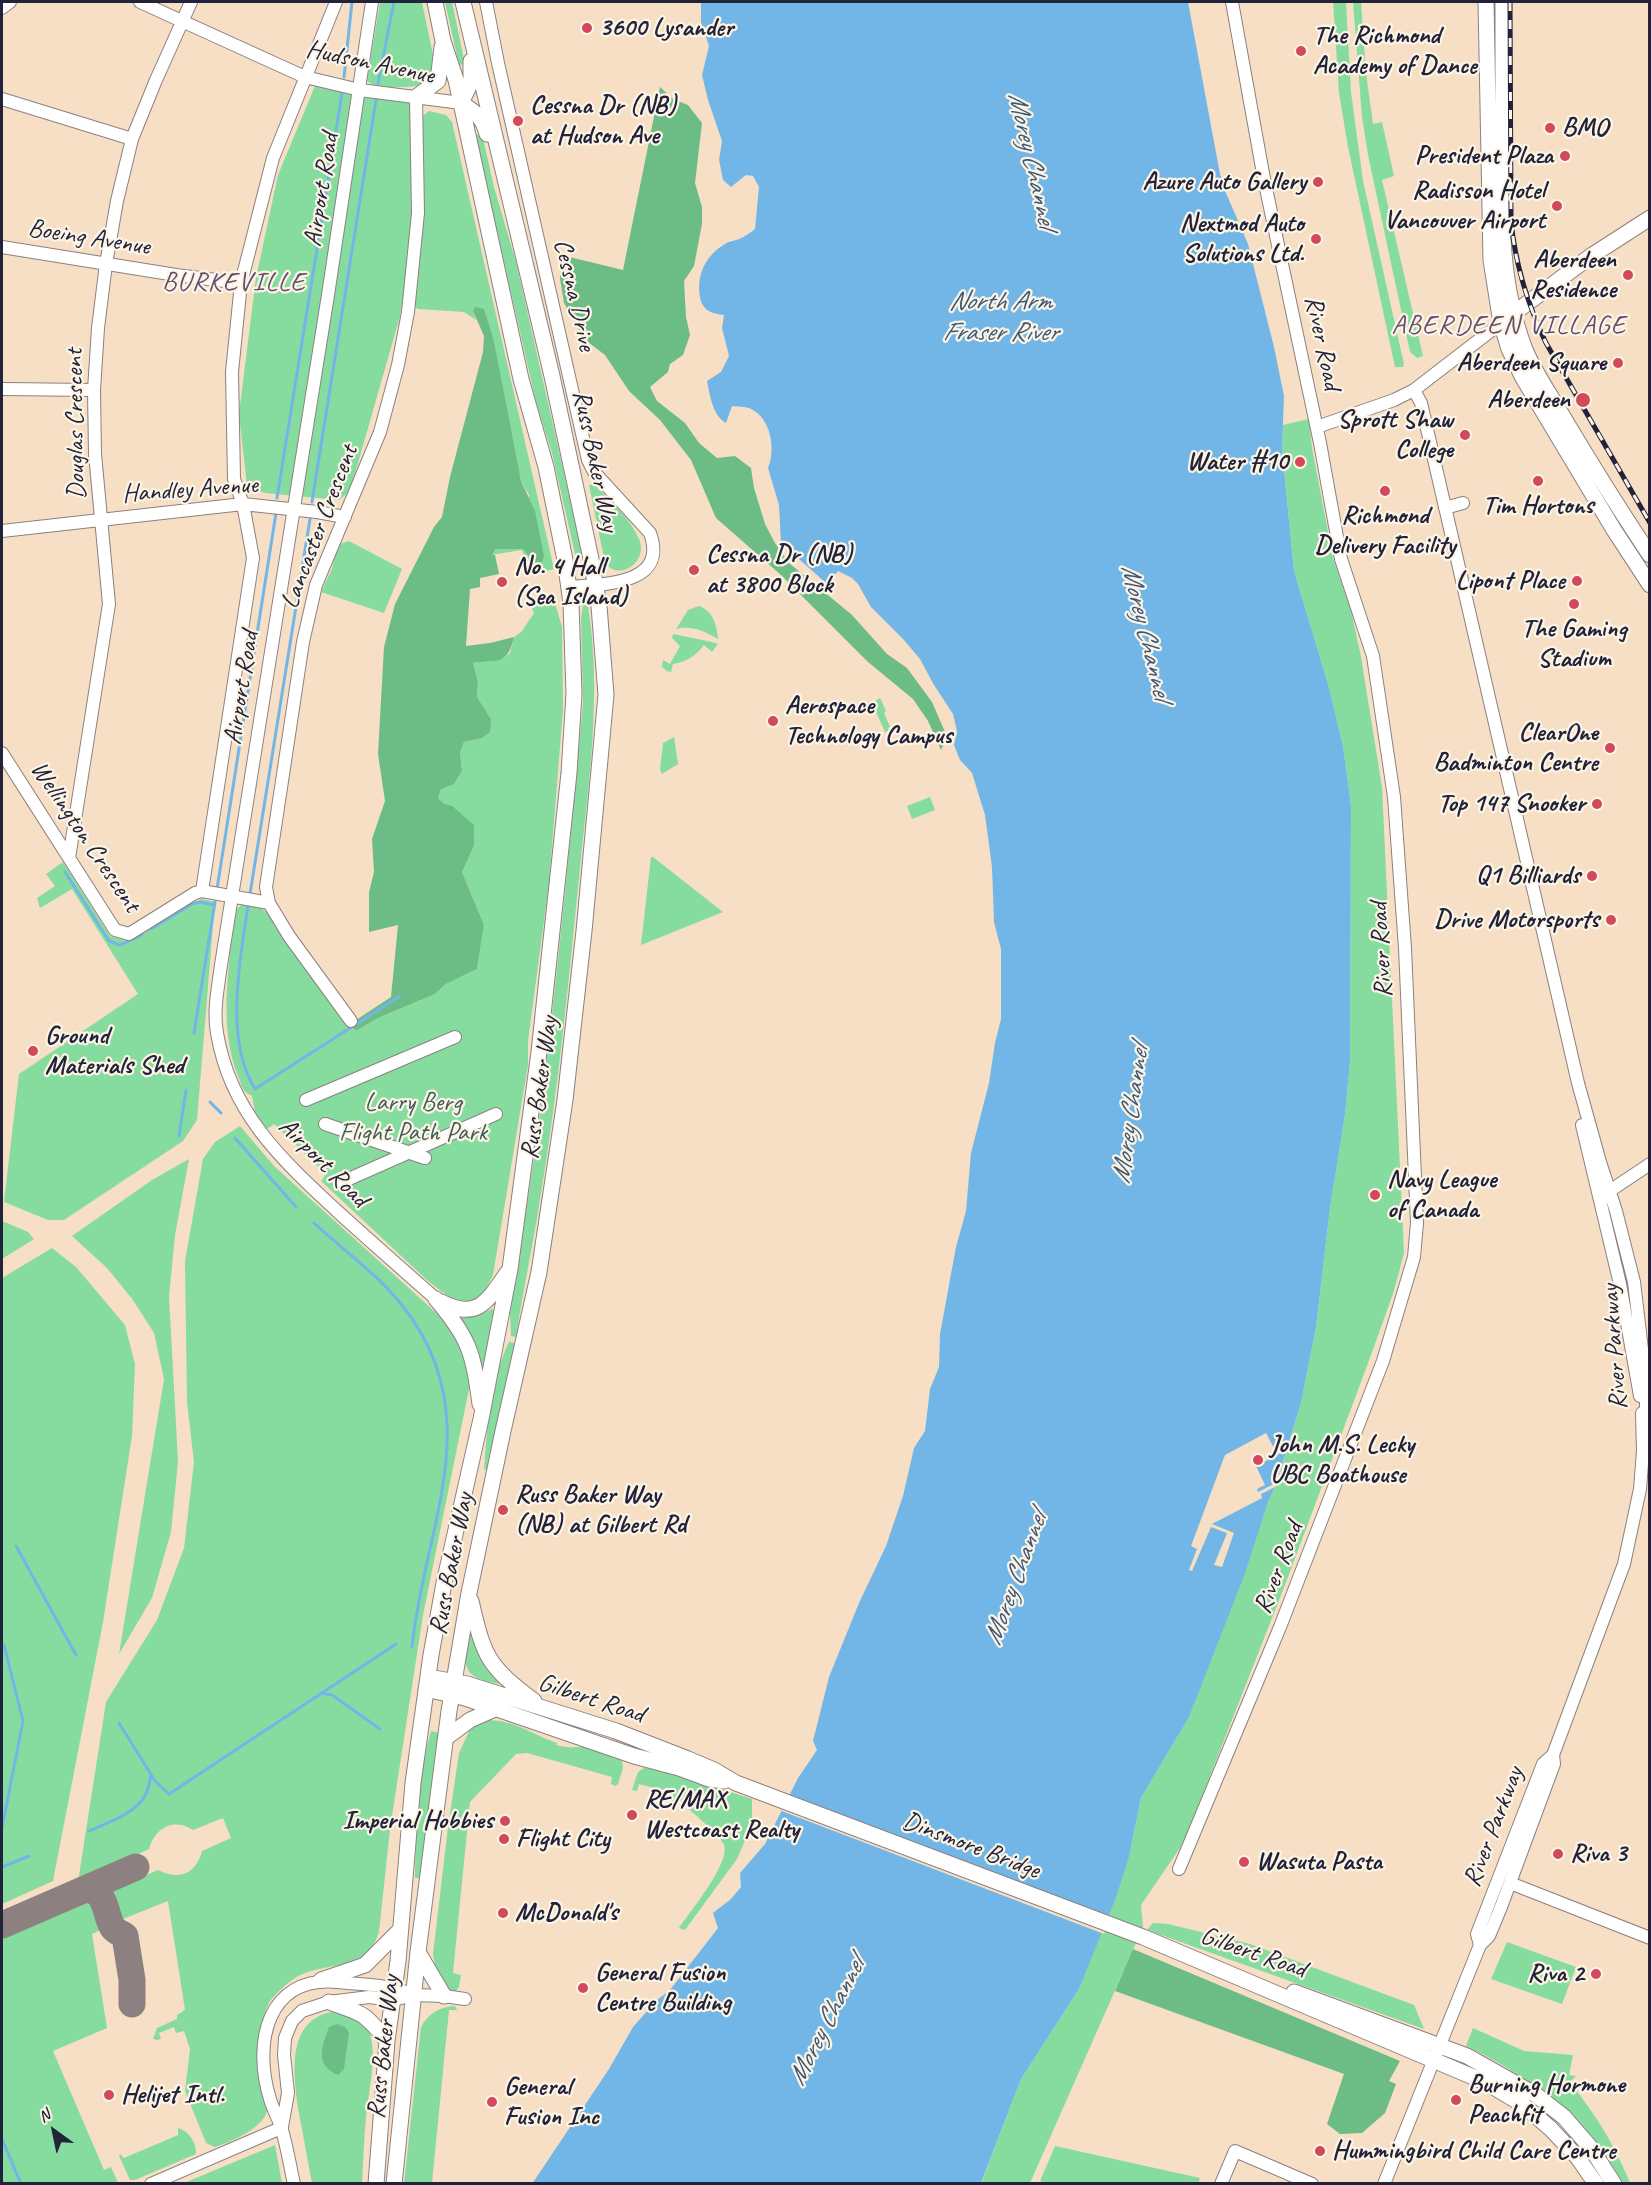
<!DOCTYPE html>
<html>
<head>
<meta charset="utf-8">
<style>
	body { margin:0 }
	#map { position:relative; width:1651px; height:2185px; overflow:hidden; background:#f6dfc4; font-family:Caveat,sans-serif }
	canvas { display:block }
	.frame { position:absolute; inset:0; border:3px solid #22223b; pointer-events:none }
	.north { position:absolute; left:24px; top:2101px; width:60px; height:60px; -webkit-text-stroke:4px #fcf5e5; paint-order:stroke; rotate:327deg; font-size:16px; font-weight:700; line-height:24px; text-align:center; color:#22223b }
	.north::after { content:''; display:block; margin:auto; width:21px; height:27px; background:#22223b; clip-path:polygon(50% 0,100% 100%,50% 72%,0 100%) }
</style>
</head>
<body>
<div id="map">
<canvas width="1651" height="2185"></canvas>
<div class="frame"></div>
<div class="north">N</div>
</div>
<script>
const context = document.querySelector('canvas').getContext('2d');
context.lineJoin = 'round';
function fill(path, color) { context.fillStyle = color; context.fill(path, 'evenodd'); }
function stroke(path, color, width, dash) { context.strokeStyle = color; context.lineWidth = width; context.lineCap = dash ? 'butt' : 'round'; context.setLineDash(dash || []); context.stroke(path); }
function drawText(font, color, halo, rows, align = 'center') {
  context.font = font + ' Caveat,sans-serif'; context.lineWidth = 4.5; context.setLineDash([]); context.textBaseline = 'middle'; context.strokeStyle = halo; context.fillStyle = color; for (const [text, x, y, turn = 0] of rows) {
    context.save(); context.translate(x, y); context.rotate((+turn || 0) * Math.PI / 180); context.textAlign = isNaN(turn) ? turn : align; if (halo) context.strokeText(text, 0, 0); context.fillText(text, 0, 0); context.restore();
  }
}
const green = new Path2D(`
	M380 2H422L435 65 434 76 424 85C411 87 376 90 367 81Z
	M445 2H452L465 64 459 65Z
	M1333 2H1346L1351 92 1363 181 1404 364 1403 367H1395L1348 147 1339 93Z
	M1353 2H1361L1366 73 1373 124 1382 122 1394 176 1382 180 1423 356 1417 358 1410 352 1368 155 1362 117Z
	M315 86 406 99 411 106 414 215 411 250 400 316 350 491 339 500 265 493 247 486 239 414 256 278 278 175Z
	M429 111 446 115 452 122 554 569 534 574 531 564H527L522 550 491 555 495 549H523L530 558 529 495 521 481 513 446 494 341 473 311 476 320 464 312 418 309 414 306 421 117Z
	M482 134 494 187 516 262 581 548V553L578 558H576L552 453 536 402 475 135Z
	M1309 419 1312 448 1333 558 1351 610 1361 657 1382 787 1404 1253 1393 1294 1367 1366 1285 1585 1184 1842 1141 1905 1143 1927 1030 2183 981 2184 1021 2079 1079 1989 1129 1857 1141 1798 1189 1717 1268 1502 1276 1485 1301 1403 1316 1327 1330 1208 1345 1115 1350 1061 1351 805 1343 746 1328 684 1294 571 1282 450 1283 425Z
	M594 484C609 500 630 518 639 539 649 562 619 582 605 563L589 485Z
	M349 541 402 569 384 613 321 592 332 569 337 545Z
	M554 600 562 627 563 710 549 883 528 1041V1065L493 1275 484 1293 472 1303 454 1301 428 1281 321 1181 326 1174 274 1124 266 1130 256 1117 252 1096C243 1092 242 1087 239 1078 218 1029 229 971 233 920 237 896 257 903 271 916L356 1031 378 1018 435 994 446 984 477 969 484 925 462 872 474 846 438 798 441 789 462 770 460 753 464 742 482 738 491 719 477 697 478 682 473 663 504 658 510 653 514 637 522 631 534 613 532 609C537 600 545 601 554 600Z
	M586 604 588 605C602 694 589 780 580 868 569 977 559 1085 541 1193 534 1241 523 1289 516 1337L511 1336 510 1312C544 1117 563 921 581 724L583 702 581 618 583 605Z
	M699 606C713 611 717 625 718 639 704 631 692 625 676 629L688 610Z
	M673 634 712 642 718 644 712 652 704 645C696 656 686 662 673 664L671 672 667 671 662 667 663 660 670 664 680 646 672 638Z
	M880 698 886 711 884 713 890 727 888 728 890 731 885 732 872 703Z
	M674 737 678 764 662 774 660 770 663 743Z
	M930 797 935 810 912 819 907 806Z
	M651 857H653L723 912 641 945Z
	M63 862 110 936 127 941 177 910 202 899 215 902 197 1120 183 1141 64 1220H48L4 1202 19 1074 138 994 72 889 40 908 37 898 55 886 46 874Z
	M240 1126 274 1166 444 1320 461 1341 470 1384 423 1615 390 1829 379 1932C367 1969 339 1962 308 1972 297 1975 286 1984 278 1992 275 1995 271 1999 269 2003 265 2010 259 2035 259 2043 259 2061 274 2101 265 2116 256 2131 231 2142 215 2147L206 2143 185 2091 190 2049 184 2031 176 2033 174 2027 159 2033 161 2039 157 2040 153 2039 157 2028 177 2019V2015L185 2010 168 1901 123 1919 116 1915 112 1901 113 1890 158 1870C179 1881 196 1874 202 1851L231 1838 223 1818 193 1830C173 1817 155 1828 149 1849L78 1882 106 1702 157 1620 184 1548 194 1462 187 1402 185 1261 203 1159 215 1142Z
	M189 1159 175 1235 169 1297 178 1461 171 1532 152 1598 119 1654 164 1379 154 1333 133 1300 107 1268 72 1236 152 1180Z
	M2 1221 28 1232 34 1239 2 1259Z
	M52 1248 76 1267 125 1325 135 1364 132 1436 103 1622 53 1881 2 1904V1278Z
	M492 1309 494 1310 484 1364 480 1366 477 1351 461 1318 479 1315Z
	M509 1342 515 1343 487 1470 484 1469C488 1424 489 1384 509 1342Z
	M470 1629 501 1682 499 1684C458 1677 464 1664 470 1629Z
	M485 1720C514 1719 531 1734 557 1743L556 1745C567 1748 571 1747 579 1747 589 1746 615 1755 622 1761L623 1768 618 1784 615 1786 611 1784 612 1777 527 1753 516 1754 470 1802 453 1973 461 1975 459 1987 456 1991C439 1992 435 1967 433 1954L448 1827 459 1753 471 1727Z
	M431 1731 440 1733 420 1878H415C416 1830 418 1778 431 1731Z
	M644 1768H657L752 1799V1824L737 1859 685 1930 679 1928C689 1913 734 1859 723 1843 717 1832 689 1810 679 1800L673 1805 665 1798 666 1791 639 1784 637 1791 632 1790 638 1772Z
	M89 1900 96 1904 105 1924 103 1929 92 1934 107 2028 53 2051 104 2170 111 2167 118 2183H2V1937Z
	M1153 1923 1168 1924 1250 1944 1414 2005 1424 2029 1147 1930Z
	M1507 1942 1576 1967 1562 2004 1491 1979Z
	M455 2006 457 2010H449L432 2183H404L421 2027C429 2013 439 2007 455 2006Z
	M331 2012C343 2013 361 2017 368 2029 379 2052 368 2093 366 2118 364 2139 363 2162 362 2183H312C308 2164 305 2144 301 2124 295 2088 281 2022 331 2012Z
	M1473 2028 1524 2051 1573 2055 1569 2075 1576 2076 1570 2082C1596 2116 1614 2143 1630 2183H1623C1586 2119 1533 2078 1466 2046Z
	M178 2128C189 2131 197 2143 196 2154L135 2180H130L119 2156 120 2154 124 2158 178 2135Z
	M275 2145 282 2183H184Z
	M1055 2146 1200 2178 1198 2184 1045 2183 1040 2181Z`);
const forest = new Path2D(`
	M660 87 673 99 688 105 702 123 695 183 702 207V224L694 266 684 281 686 317 690 335 683 355 670 364 668 372 650 387 657 401 685 423 699 443 717 458 735 456 751 468 754 488 765 524 775 543 789 563 852 615 887 654 907 668 932 702 945 732 944 744 941 750 928 721 913 699 868 662 781 575 716 518 691 460 660 420 629 391 605 355 584 339 564 303 560 279 561 255 623 270Z
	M475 307 484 309 494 341 521 481 535 511 544 556 542 562 539 563 533 562 523 549H495L492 555H495L499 574 480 578V587L470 589 466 646 490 643 514 637C507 666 499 659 473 663L478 682 477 697 491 719 490 732 482 738 464 742 460 753 462 770 454 784 441 789 438 798 444 804 452 806 474 825V846L462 872 484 925 477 969 446 984 435 994 378 1018 356 1031 350 1024 391 997 398 925 369 932V892L374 872 372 839 385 801 378 754 384 647 395 604 434 527 442 517 450 477 483 352 484 336 473 311Z
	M1133 1949 1400 2061 1389 2081 1396 2084 1385 2113 1362 2133 1340 2134 1327 2124 1344 2074 1115 1991Z
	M337 2024 345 2027 349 2032 344 2069 338 2075C314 2065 322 2046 329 2027Z`);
const water = new Path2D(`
	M701 2H1188L1220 174 1226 193 1248 244 1274 347 1284 396 1282 450 1294 571 1328 684 1343 746 1351 805 1350 1061 1345 1115 1330 1208 1316 1327 1301 1403 1275 1487 1268 1502 1244 1576 1189 1717 1141 1798 1129 1857 1115 1900 1079 1989 1021 2079 981 2183 532 2184 609 2069 633 2027 657 2000 670 1990 718 1928 713 1913 731 1899 741 1887 740 1873 765 1844 798 1778 817 1750 813 1741 829 1677 859 1603 886 1546 903 1496 914 1448 925 1431 930 1389 939 1367 940 1334 956 1247 966 1211 971 1153 989 1083 995 1043 1001 1019V949L994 922 992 867 985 815 972 773 960 760 954 745 957 731 953 714 934 685 920 659 904 640 871 607 858 584 852 578 838 571 827 584 781 543 779 505 768 468C776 450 771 418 751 409 746 406 737 407 732 406L726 423C712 415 710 395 707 381L721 372 729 356 722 328 724 315C712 314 702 310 700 297 696 275 706 255 725 244 729 241 734 241 739 239 744 237 750 233 755 229L759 187 753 176 746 175 731 187 723 180 719 160 722 141 708 100 702 75 709 46 701 22Z`);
const pier = new Path2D(`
	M1266 1433 1276 1452 1288 1446 1287 1450 1256 1466 1265 1485 1257 1489 1258 1492 1276 1483 1275 1487 1261 1494 1262 1498 1212 1524 1234 1533 1222 1567 1214 1565 1227 1533 1211 1527 1192 1571 1189 1570 1197 1549 1191 1546 1225 1455Z
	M786 1795 1111 1918 1104 1934 779 1810Z`);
const stream = new Path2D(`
	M344 77 352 2
	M378 83 394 2
	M277 498 342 93
	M312 502 376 100
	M65 872 109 941 120 945 142 935
	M217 889 276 513
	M250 894 310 519
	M248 906C240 960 224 1040 255 1089L400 996
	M151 929 192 904 200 902 214 905
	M194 1033 215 902
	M210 1102 221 1113
	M179 1136 186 1090
	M235 1138 296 1207
	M314 1223C343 1250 376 1273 401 1304 491 1415 424 1526 412 1647
	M16 1546 76 1655
	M321 1693 332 1695 380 1729
	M119 1723 155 1781 169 1794 396 1644
	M2 1828 23 1721 4 1645
	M89 1831C107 1823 137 1813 146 1794 148 1788 150 1781 151 1775
	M2 1867 29 1856
	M2 2139 21 2184`);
const taxiway = new Path2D(`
	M83 1890C107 1886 104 1914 113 1928 116 1932 121 1933 125 1936L132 1980V2004
	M2 1925 136 1867`);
const minor = new Path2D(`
	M140 2 305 77 360 90 461 103
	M372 2 328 295 221 965C218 988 213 1011 217 1033 230 1112 281 1159 337 1211 370 1241 403 1270 436 1299
	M486 2 498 63 588 460 594 472 650 533C669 586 601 584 569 587
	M2 8 10 2
	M2 99 132 139
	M2 247 176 275 241 283
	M2 389 94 390
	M1414 390 1421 403 1578 1083 1600 1162 1616 1211 1634 1282 1646 1383V1413L1643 1420
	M1317 427 1394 400 1414 390 1501 323
	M1445 508 1463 503
	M2 531 243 504 317 512 345 517
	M2 753 115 930 129 934 195 893 202 891 269 903
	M69 858 109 604 95 454 94 390 98 328 106 264 117 201 132 139 156 80 191 2
	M202 891 253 558 243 504 234 479 232 372 241 283 273 158 336 2
	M351 1021 289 936 269 903 266 887 303 642 316 585 380 432 398 365 408 312 418 213 416 97
	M306 1100 455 1037
	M325 1124 425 1158
	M1582 1125 1620 1284 1640 1396
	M342 1182 496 1114
	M1607 1196 1611 1190 1650 1164
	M1179 1869 1280 1627 1383 1361 1414 1257 1417 1223 1405 948 1394 797 1373 656 1341 559 1320 443 1264 179 1232 2
	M1510 1883 1650 1938
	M1480 1945 1477 1934 1543 1764 1553 1755 1624 1564 1640 1489 1643 1451 1642 1413
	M282 2127 288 2093 284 2055 285 2038 292 2021 302 2011 329 2002 369 1997 393 2000 414 1995 444 1996 465 1999
	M151 2184 281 2128
	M294 2184C290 2166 287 2147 282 2130 279 2119 273 2110 270 2099 253 2044 266 1976 337 1982 366 1985 387 1984 414 1995
	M1221 2184 1235 2151 1312 2184
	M1384 2184 1480 1945 1489 1936 1501 1907 1554 1764 1553 1755`);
const major = new Path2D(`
	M1486 2 1491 260 1501 323 1509 349 1523 378 1614 530 1650 585
	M1503 2V239C1505 276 1511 312 1524 347 1533 370 1549 393 1562 415 1590 462 1619 509 1650 555
	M416 97 438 81 442 47
	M461 103C475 112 483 117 487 134
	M461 103 471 82V61
	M1506 319 1591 256 1650 218
	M436 1299C470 1339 473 1353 480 1404
	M441 1302C477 1321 488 1301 507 1273
	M471 1601C484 1658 488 1666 534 1701
	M428 1677 467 1684 616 1731 688 1759 714 1770 736 1783 1143 1937 1485 2082 1522 2104 1551 2129 1578 2158 1596 2184
	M426 1689 465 1698 634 1756 679 1768 709 1779 724 1781
	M447 1737 470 1720 495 1709
	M418 1952 444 1996
	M321 1980 365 1965 399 1931
	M1294 1992 1467 2056 1536 2095 1564 2117 1591 2148 1614 2184
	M329 2002C362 2013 365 2013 387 2041
	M376 2184 387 2041 398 1961 413 1783 431 1655 444 1583 481 1419 510 1269 539 1052 569 773 574 694 571 603 565 560 546 467 521 379 456 80 443 41 435 2
	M394 2184 418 1952 449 1711 469 1593 503 1431 539 1272 565 1100 584 931 606 695 599 606 591 559 552 376 463 2`);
const rail = new Path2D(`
	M1510 2 1511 220C1515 264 1527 303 1546 343L1650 523`);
const markers = [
	[587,28,6,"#d1495b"],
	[1301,51,6,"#d1495b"],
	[518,121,6,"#d1495b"],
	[1550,128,6,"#d1495b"],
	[1565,156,6,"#d1495b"],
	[1318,182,6,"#d1495b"],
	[1557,206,6,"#d1495b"],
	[1316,239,6,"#d1495b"],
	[1628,275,6,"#d1495b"],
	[1618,363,6,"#d1495b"],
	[1583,400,8,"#d1495b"],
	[1465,435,6,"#d1495b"],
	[1300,462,6,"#d1495b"],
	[1538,481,6,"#d1495b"],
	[1385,491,6,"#d1495b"],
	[694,570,6,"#d1495b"],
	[1577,581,6,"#d1495b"],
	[502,582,6,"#d1495b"],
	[1574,604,6,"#d1495b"],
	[773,721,6,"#d1495b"],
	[1610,748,6,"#d1495b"],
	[1597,804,6,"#d1495b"],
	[1592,876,6,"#d1495b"],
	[1611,920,6,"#d1495b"],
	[33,1051,6,"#d1495b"],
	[1375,1195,6,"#d1495b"],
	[1258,1460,6,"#d1495b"],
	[503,1510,6,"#d1495b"],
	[632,1815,6,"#d1495b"],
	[505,1821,6,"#d1495b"],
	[504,1839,6,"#d1495b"],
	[1558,1854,6,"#d1495b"],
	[1244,1862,6,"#d1495b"],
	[503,1913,6,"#d1495b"],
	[1596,1974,6,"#d1495b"],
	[583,1988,6,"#d1495b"],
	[109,2095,6,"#d1495b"],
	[1456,2100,6,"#d1495b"],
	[492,2102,6,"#d1495b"],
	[1320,2151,6,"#d1495b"]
];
const poiNames = [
	["3600 Lysander",599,28],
	["The Richmond",1313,36],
	["Academy of Dance",1313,66],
	["Cessna Dr (NB)",530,106],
	["at Hudson Ave",530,136],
	["BMO",1562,128],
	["President Plaza",1553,156,"right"],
	["Azure Auto Gallery",1306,182,"right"],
	["Radisson Hotel",1545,191,"right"],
	["Vancouver Airport",1545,221,"right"],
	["Nextmod Auto",1304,224,"right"],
	["Solutions Ltd.",1304,254,"right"],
	["Aberdeen",1616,260,"right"],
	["Residence",1616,290,"right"],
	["Aberdeen Square",1606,363,"right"],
	["Aberdeen",1570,400,"right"],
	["Sprott Shaw",1453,420,"right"],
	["College",1453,450,"right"],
	["Water #10",1288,462,"right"],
	["Tim Hortons",1538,506,"center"],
	["Richmond",1385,516,"center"],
	["Delivery Facility",1385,546,"center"],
	["Cessna Dr (NB)",706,555],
	["at 3800 Block",706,585],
	["No. 4 Hall",514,567],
	["(Sea Island)",514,597],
	["Lipont Place",1565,581,"right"],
	["The Gaming",1574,629,"center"],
	["Stadium",1574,659,"center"],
	["Aerospace",785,706],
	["Technology Campus",785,736],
	["ClearOne",1598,733,"right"],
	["Badminton Centre",1598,763,"right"],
	["Top 147 Snooker",1585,804,"right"],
	["Q1 Billiards",1580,876,"right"],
	["Drive Motorsports",1599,920,"right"],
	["Ground",45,1036],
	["Materials Shed",45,1066],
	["Navy League",1387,1180],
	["of Canada",1387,1210],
	["John M.S. Lecky",1270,1445],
	["UBC Boathouse",1270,1475],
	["Russ Baker Way",515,1495],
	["(NB) at Gilbert Rd",515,1525],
	["RE/MAX",644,1800],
	["Westcoast Realty",644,1830],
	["Imperial Hobbies",493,1821,"right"],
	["Flight City",516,1839],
	["Riva 3",1570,1854],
	["Wasuta Pasta",1256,1862],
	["McDonald's",515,1913],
	["General Fusion",595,1973],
	["Centre Building",595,2003],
	["Riva 2",1584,1974,"right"],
	["Burning Hormone",1468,2085],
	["Peachfit",1468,2115],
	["General",504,2087],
	["Fusion Inc",504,2117],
	["Helijet Intl.",121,2095],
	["Hummingbird Child Care Centre",1332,2151]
];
const streetNames = [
	["Hudson Avenue",370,63,12],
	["Airport Road",322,190,-81],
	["Boeing Avenue",89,238,9],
	["Cessna Drive",574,295,77],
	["River Road",1322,343,78],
	["Douglas Crescent",76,424,-91],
	["Russ Baker Way",595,461,78],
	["Handley Avenue",190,490,-4],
	["Lancaster Crescent",320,527,-69],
	["Airport Road",242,688,-81],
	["Wellington Crescent",85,837,56],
	["River Road",1382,950,-93],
	["Russ Baker Way",540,1088,-82],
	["Airport Road",323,1163,45],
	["River Parkway",1615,1347,-94],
	["Russ Baker Way",452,1564,-79],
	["River Road",1279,1568,-69],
	["Gilbert Road",591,1699,18],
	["River Parkway",1494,1827,-69],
	["Dinsmore Bridge",971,1846,21],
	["Gilbert Road",1253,1953,19],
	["Russ Baker Way",384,2047,-84]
];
const parkNames = [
	["Larry Berg",413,1103],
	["Flight Path Park",413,1133]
];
const waterNames = [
	["Morey Channel",1031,160,77],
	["North Arm",1000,302],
	["Fraser River",1000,333],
	["Morey Channel",1145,632,76],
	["Morey Channel",1131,1115,-82],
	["Morey Channel",1016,1579,-70],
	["Morey Channel",827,2022,-63]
];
const neighbourhoodNames = [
	["BURKEVILLE",234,283],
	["ABERDEEN VILLAGE",1509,326]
];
fill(green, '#86dc9f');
fill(forest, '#6cbc86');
fill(water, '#72b6e8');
fill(pier, '#f6dfc4');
stroke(stream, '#72b6e8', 3);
stroke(taxiway, '#8c8080', 27);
stroke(minor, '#8c8080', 14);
stroke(major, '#8c8080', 17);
stroke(minor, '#fff', 12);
stroke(major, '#fff', 15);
stroke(rail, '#22223b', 5);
stroke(rail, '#fcf5e5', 3, [9]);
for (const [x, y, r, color] of markers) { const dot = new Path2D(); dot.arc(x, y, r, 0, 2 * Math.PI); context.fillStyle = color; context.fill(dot); stroke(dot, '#fcf5e5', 2); }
drawText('bold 26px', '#22223b', '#fcf5e5', poiNames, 'left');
drawText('26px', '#22223b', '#fcf5e5', streetNames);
drawText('26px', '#405a59', '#fcf5e5', parkNames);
drawText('italic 27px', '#3e5678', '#fcf5e5', waterNames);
context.letterSpacing = '1.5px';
drawText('27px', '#644c6c', '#fcf5e5', neighbourhoodNames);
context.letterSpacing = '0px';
</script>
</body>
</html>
